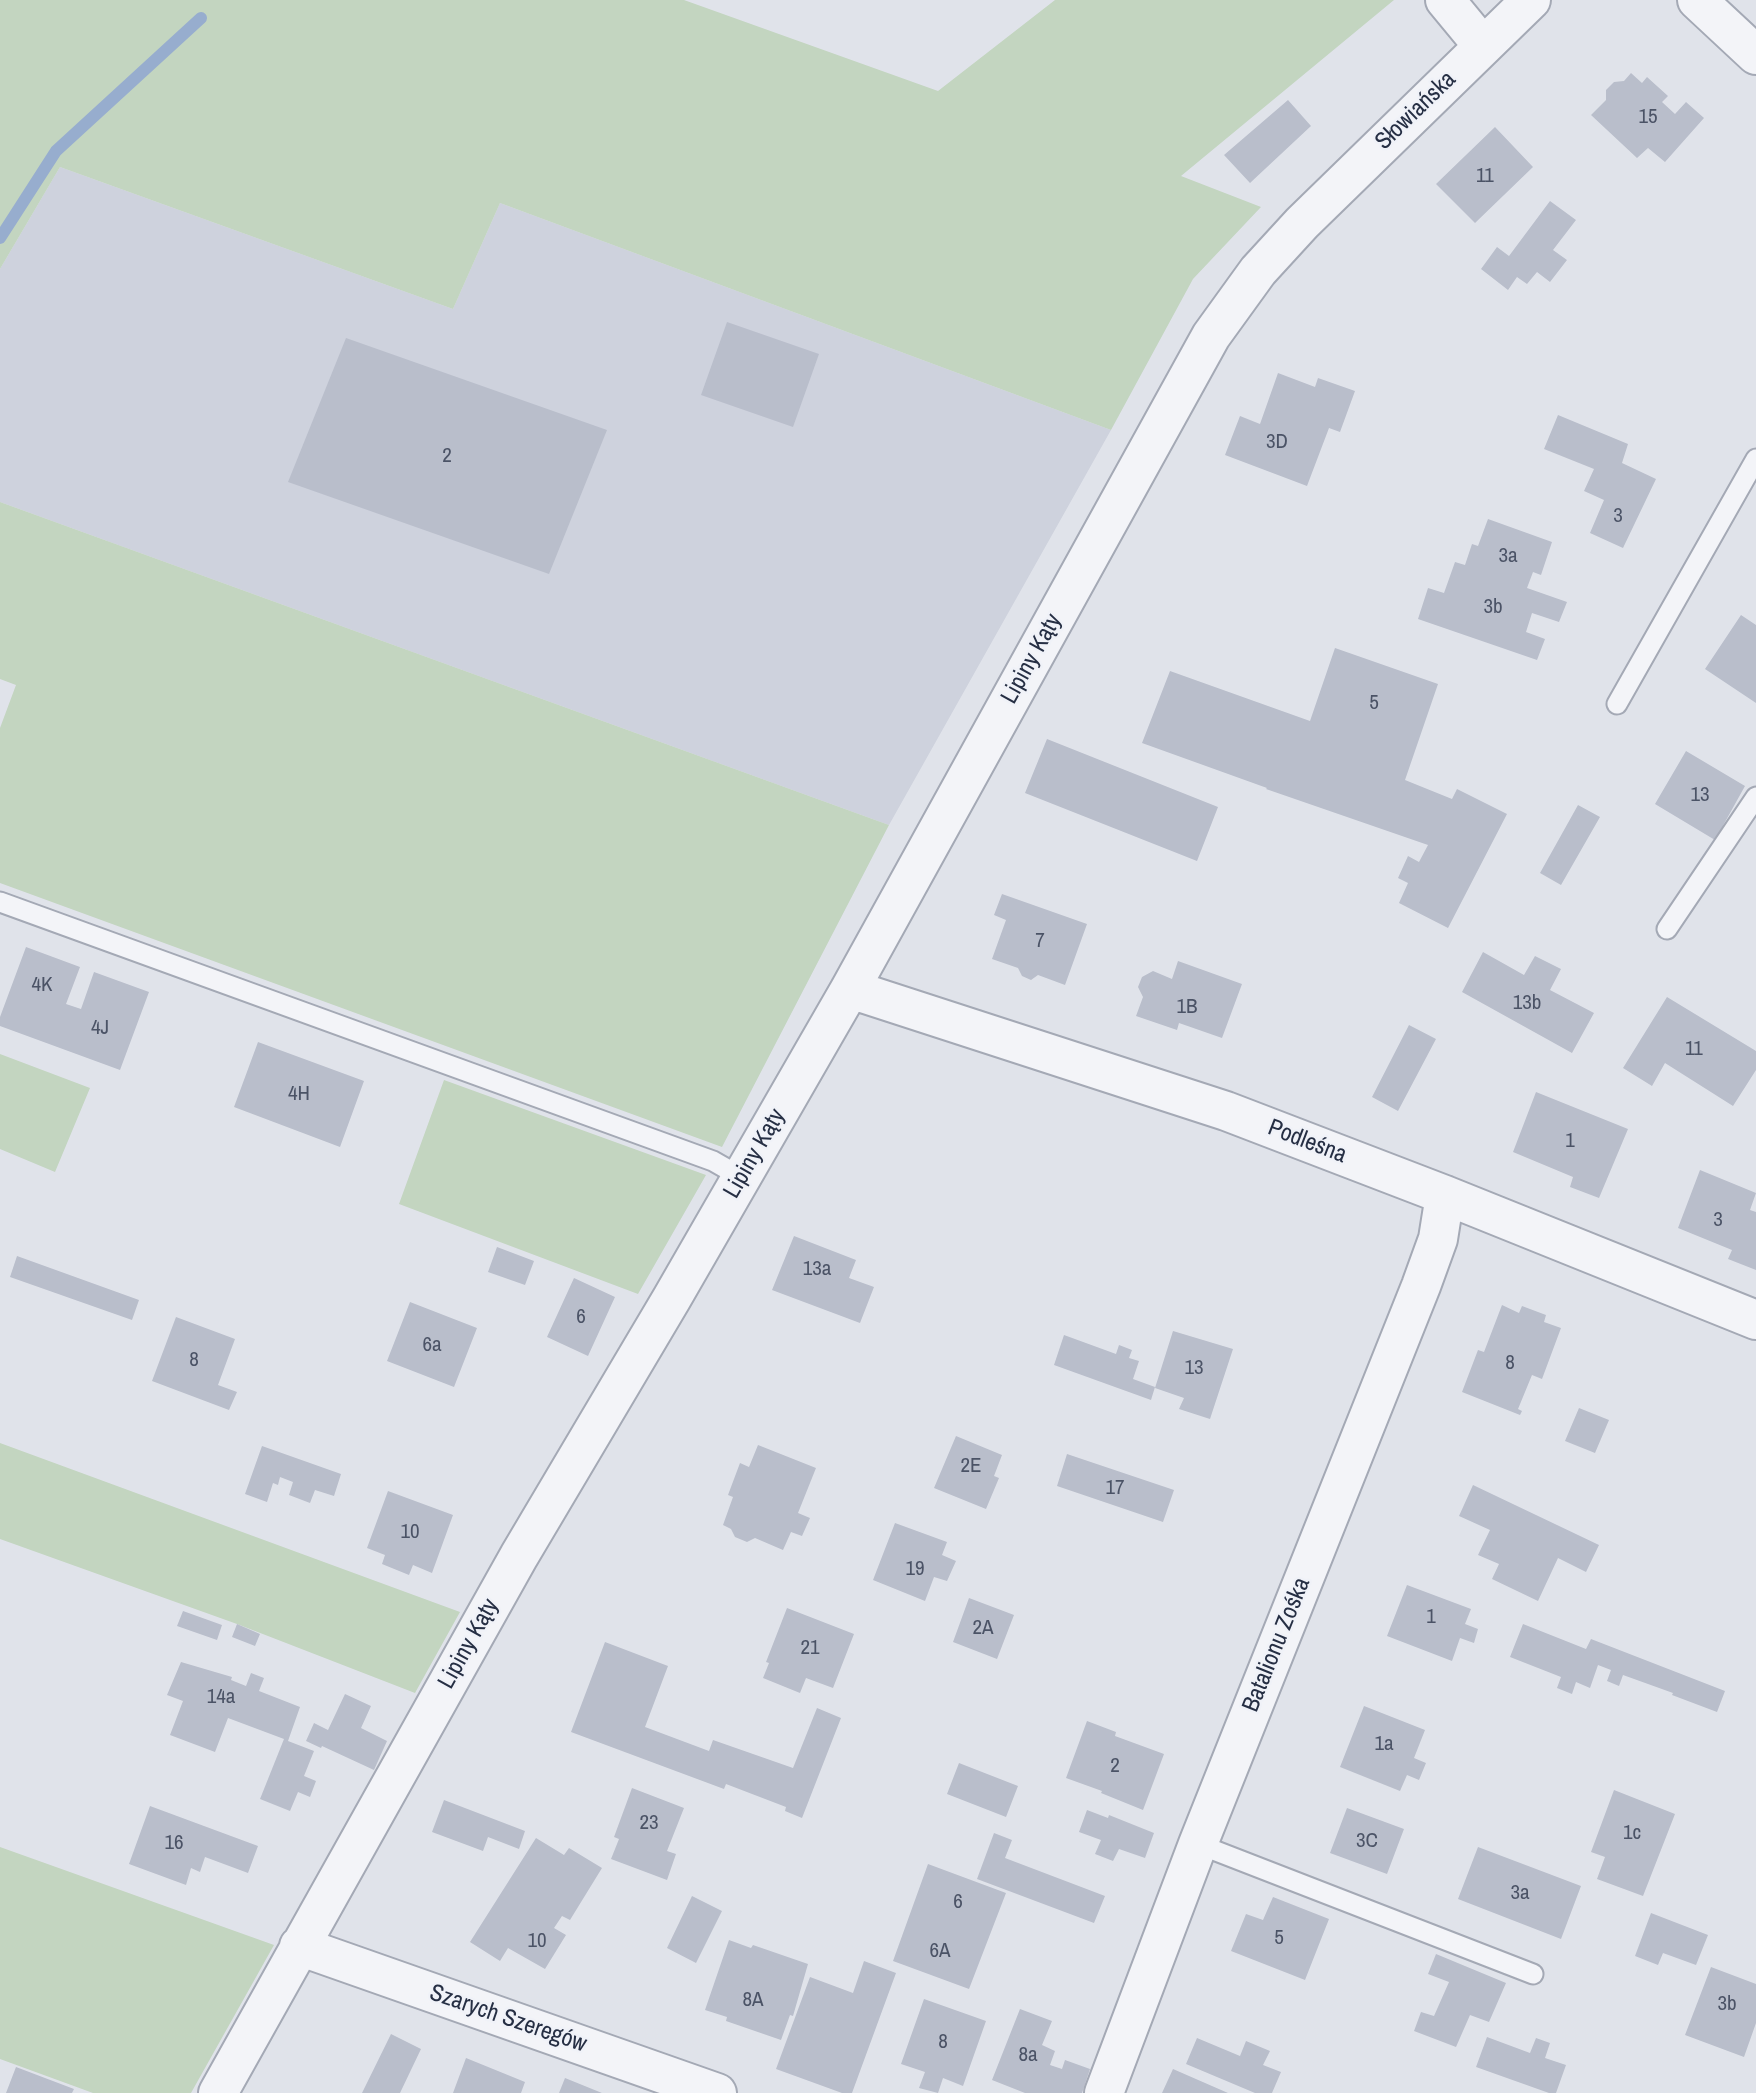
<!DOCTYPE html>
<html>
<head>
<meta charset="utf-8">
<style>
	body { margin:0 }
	canvas { display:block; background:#e0e3ea }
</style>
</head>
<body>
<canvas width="1756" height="2093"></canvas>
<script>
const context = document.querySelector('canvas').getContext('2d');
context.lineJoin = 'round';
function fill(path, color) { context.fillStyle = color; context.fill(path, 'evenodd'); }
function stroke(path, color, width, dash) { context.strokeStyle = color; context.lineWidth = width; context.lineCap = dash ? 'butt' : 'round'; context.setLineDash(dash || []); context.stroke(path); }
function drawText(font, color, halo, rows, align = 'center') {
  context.font = font + ' "Archivo Narrow",sans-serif'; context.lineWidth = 5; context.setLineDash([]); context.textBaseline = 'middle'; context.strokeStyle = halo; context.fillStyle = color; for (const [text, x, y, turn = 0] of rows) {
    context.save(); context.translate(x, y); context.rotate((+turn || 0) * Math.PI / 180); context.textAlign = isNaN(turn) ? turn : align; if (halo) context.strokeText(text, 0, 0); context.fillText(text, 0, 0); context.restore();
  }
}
const built = new Path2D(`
	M60 167 453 309 500 203 1111 430 889 825 0 502V269Z`);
const green = new Path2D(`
	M0 0H684L938 91 1055 0H1394L1181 176 1261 207 1193 279 1111 430 500 203 453 309 60 167 0 269Z
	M0 502 889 825 722 1147 0 883V728L16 685 0 679Z
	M0 1054 90 1088 55 1172 0 1149Z
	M444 1080 706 1175 638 1294 399 1204Z
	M0 1443 460 1612 415 1693 237 1624 0 1539Z
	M0 1847 274 1945 191 2093H93L0 2059Z`);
const stream = new Path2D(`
	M0 238 56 151 201 18`);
const building = new Path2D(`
	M1631 73 1642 83 1647 77 1668 96 1662 102 1675 114 1686 102 1704 118 1665 162 1648 148 1637 158 1591 115 1606 100V90L1614 82 1624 81Z
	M1288 100 1311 126 1250 183 1224 155Z
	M1495 127 1533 167 1475 223 1436 184Z
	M1550 201 1576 220 1553 250 1567 260 1550 282 1537 272 1527 284 1517 277 1508 290 1481 269 1497 247 1509 256Z
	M727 322 819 354 793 427 701 395Z
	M346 338 607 430 549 574 288 482Z
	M1278 373 1315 387 1318 378 1355 391 1340 432 1329 428 1307 486 1225 455 1240 416 1260 424Z
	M1558 415 1628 444 1622 463 1656 479 1623 548 1590 533 1604 500 1584 491 1594 469 1544 449Z
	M1488 519 1552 542 1541 575 1533 572 1527 588 1567 602 1559 622 1532 613 1526 632 1545 639 1537 660 1418 619 1428 588 1444 593 1455 562 1465 565 1472 544 1478 546Z
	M1741 615 1756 625V703L1705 669Z
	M1335 648 1438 684 1405 780 1452 799 1457 789 1507 814 1448 928 1399 903 1408 883 1398 878 1408 856 1419 862 1428 845 1266 789 1267 788 1142 743 1170 671 1310 721Z
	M1047 739 1218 807 1197 861 1025 793Z
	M1686 751 1745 786 1715 840 1655 804Z
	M1578 805 1600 817 1561 885 1540 873Z
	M1002 894 1087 924 1065 985 1038 975 1031 980 1022 976 1018 968 992 959 1006 920 994 915Z
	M26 947 80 967 66 1004 81 1009 94 972 149 992 120 1070 0 1026V1017Z
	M1483 952 1524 975 1535 956 1561 969 1550 990 1594 1013 1572 1053 1462 992Z
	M1178 961 1242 984 1222 1038 1179 1023 1177 1030 1136 1016 1143 997 1138 987 1142 977 1153 971 1172 979Z
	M1667 997 1756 1051V1070L1733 1106 1665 1063 1652 1086 1623 1068Z
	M1409 1025 1436 1039 1398 1111 1372 1097Z
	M258 1042 364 1081 340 1147 234 1107Z
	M1536 1092 1628 1129 1599 1198 1570 1187 1573 1177 1513 1152Z
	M1700 1170 1756 1193 1750 1210 1756 1212V1270L1728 1259 1732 1250 1678 1228Z
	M794 1236 856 1260 849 1278 874 1287 860 1323 772 1290Z
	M497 1247 534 1261 525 1285 488 1272Z
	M17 1256 139 1300 132 1320 10 1277Z
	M574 1278 615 1297 588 1356 547 1337Z
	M410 1302 477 1328 454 1387 387 1361Z
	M1502 1305 1519 1313 1522 1306 1546 1315 1544 1322 1561 1328 1542 1379 1532 1375 1518 1409 1522 1411 1520 1415 1462 1392 1478 1350 1484 1352Z
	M176 1317 235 1339 218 1385 237 1392 229 1410 152 1381Z
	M1173 1331 1233 1349 1210 1419 1179 1409 1184 1398 1155 1388Z
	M1064 1335 1116 1354 1119 1345 1132 1350 1129 1358 1139 1361 1133 1379 1155 1387 1151 1400 1054 1365Z
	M1579 1408 1609 1420 1595 1453 1565 1441Z
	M956 1436 1002 1455 994 1476 999 1478 986 1509 934 1488Z
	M758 1445 816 1468 798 1513 810 1518 802 1536 791 1532 783 1550 755 1538 747 1542 735 1537 731 1529 723 1525 733 1497 728 1495 740 1463 749 1467Z
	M262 1446 341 1474 334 1496 315 1490 310 1503 289 1495 293 1482 280 1477 278 1485 273 1483 267 1502 245 1494Z
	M1067 1454 1174 1490 1163 1522 1057 1486Z
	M1473 1485 1599 1545 1586 1572 1558 1558 1538 1601 1492 1579 1499 1564 1478 1555 1490 1530 1459 1516Z
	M388 1491 453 1515 432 1573 413 1565 409 1575 382 1564 385 1555 367 1548Z
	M895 1523 947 1542 942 1555 956 1561 947 1581 934 1577 925 1601 873 1580Z
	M1407 1585 1471 1609 1465 1624 1478 1629 1474 1643 1460 1638 1452 1661 1387 1636Z
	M969 1598 1014 1615 997 1659 953 1642Z
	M787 1608 854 1634 833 1688 806 1678 800 1693 763 1678 769 1663 766 1662Z
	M183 1611 222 1625 217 1640 177 1626Z
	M237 1624 260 1634 255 1646 232 1637Z
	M1523 1624 1586 1649 1591 1639 1725 1691 1717 1712 1672 1695 1673 1693 1623 1675 1619 1686 1607 1681 1611 1670 1598 1665 1590 1688 1576 1682 1572 1694 1557 1688 1561 1677 1510 1657Z
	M605 1642 668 1666 645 1727 709 1751 713 1740 793 1768 817 1708 841 1718 802 1818 785 1811 786 1807 726 1784 724 1789 571 1732Z
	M181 1662 232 1677 231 1680 246 1686 251 1673 264 1678 259 1691 300 1707 288 1741 314 1751 304 1776 316 1781 310 1797 298 1792 290 1811 260 1799 284 1739 228 1718 215 1752 170 1735 183 1701 167 1695Z
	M345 1694 371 1706 361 1728 387 1741 374 1770 322 1746 321 1748 306 1741 314 1723 328 1730Z
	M1364 1706 1425 1730 1414 1758 1426 1763 1419 1780 1407 1775 1400 1791 1340 1767Z
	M1087 1721 1116 1732 1115 1736 1164 1754 1143 1810 1101 1793 1102 1791 1066 1778Z
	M959 1763 1018 1786 1006 1817 947 1794Z
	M632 1788 684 1808 667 1851 676 1854 667 1880 611 1859 619 1839 614 1837Z
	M1614 1790 1675 1814 1643 1896 1597 1879 1605 1857 1591 1852Z
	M444 1800 525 1831 519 1849 488 1837 483 1851 432 1832Z
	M150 1806 258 1846 248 1873 205 1857 200 1872 191 1868 186 1885 129 1864Z
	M1347 1808 1404 1829 1387 1874 1330 1853Z
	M1087 1810 1108 1818 1109 1815 1154 1833 1145 1858 1119 1849 1113 1861 1095 1854 1101 1840 1079 1832Z
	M994 1833 1012 1840 1005 1858 1105 1896 1094 1923 977 1879Z
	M536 1838 564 1855 569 1848 602 1868 570 1920 562 1916 554 1928 566 1935 545 1969 508 1948 500 1961 470 1942Z
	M1478 1847 1581 1886 1561 1939 1458 1899Z
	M928 1864 1006 1893 969 1989 893 1961Z
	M692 1896 722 1911 696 1963 667 1948Z
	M1273 1897 1329 1919 1305 1980 1231 1951 1246 1914 1263 1920Z
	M1651 1913 1708 1935 1696 1965 1663 1953 1658 1965 1635 1956Z
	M729 1940 751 1948 753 1945 808 1964 793 2016 790 2015 781 2040 726 2021 727 2017 705 2010Z
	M1436 1954 1506 1983 1489 2022 1470 2015 1456 2047 1414 2031 1421 2012 1434 2016 1449 1982 1428 1974Z
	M864 1961 896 1973 852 2093H842L776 2069 810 1977 853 1993Z
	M1711 1967 1756 1984V2023L1744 2057 1685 2035Z
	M924 1999 986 2021 963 2086 943 2078 938 2093 919 2088 925 2072 901 2064Z
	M1020 2009 1052 2021 1042 2045 1055 2051 1050 2065 1062 2069 1065 2060 1090 2069 1082 2093H1025L992 2080Z
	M391 2034 421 2049 400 2093H362Z
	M1487 2037 1530 2053 1536 2038 1550 2043 1545 2058 1566 2065 1556 2093H1549L1476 2067Z
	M1197 2038 1240 2056 1246 2041 1270 2051 1263 2065 1281 2072 1272 2093H1255L1186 2064Z
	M466 2058 525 2082 521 2093H453Z
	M16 2067 74 2089 72 2093H6Z
	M1173 2069 1228 2093H1162Z
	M565 2078 602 2093H559Z`);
const service = new Path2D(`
	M1617 704 1756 459
	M0 902 713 1161 741 1177
	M1667 929 1756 797
	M1198 1844 1533 1974`);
const minor = new Path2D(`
	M1445 0 1483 46
	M1697 0 1756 55
	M850 989 1226 1111 1445 1195 1756 1320
	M299 1946 717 2093
	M218 2093 519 1556 672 1298 850 989 1211 336 1258 271 1302 223 1531 0
	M1104 2093 1198 1844 1421 1286 1438 1239 1445 1195`);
const numberNames = [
	["15",1648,117],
	["11",1485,176],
	["3D",1277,442],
	["2",447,456],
	["3",1618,516],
	["3a",1508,556],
	["3b",1493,607],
	["5",1374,703],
	["13",1700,795],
	["7",1040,941],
	["4K",42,985],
	["13b",1527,1003],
	["1B",1187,1007],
	["4J",100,1028],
	["11",1694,1049],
	["4H",299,1094],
	["1",1570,1141],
	["3",1718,1220],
	["13a",817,1269],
	["6",581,1317],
	["6a",432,1345],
	["8",194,1360],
	["8",1510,1363],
	["13",1194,1368],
	["2E",971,1466],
	["17",1115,1488],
	["10",410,1532],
	["19",915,1569],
	["1",1431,1617],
	["2A",983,1628],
	["21",810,1648],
	["14a",221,1697],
	["1a",1384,1744],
	["2",1115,1766],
	["23",649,1823],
	["1c",1632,1833],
	["3C",1367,1841],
	["16",174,1843],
	["3a",1520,1893],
	["6",958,1902],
	["5",1279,1938],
	["10",537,1941],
	["6A",940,1951],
	["8A",753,2000],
	["3b",1727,2004],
	["8",943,2042],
	["8a",1028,2055]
];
const streetNames = [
	["Słowiańska",1416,111,-44],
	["Lipiny Kąty",1032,659,-61],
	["Podleśna",1307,1142,21],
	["Lipiny Kąty",755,1154,-60],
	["Lipiny Kąty",469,1644,-61],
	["Batalionu Zośka",1277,1645,-68],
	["Szarych Szeregów",508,2019,19]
];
fill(built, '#ced2dd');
fill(green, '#c3d5c0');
stroke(stream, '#97adce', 12);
fill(building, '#b9becb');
stroke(service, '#a4a9b5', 23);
stroke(minor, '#a4a9b5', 42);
stroke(service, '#f3f4f8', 19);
stroke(minor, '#f3f4f8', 38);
drawText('21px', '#4b5366', null, numberNames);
drawText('24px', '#262f44', '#f0f2f8', streetNames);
</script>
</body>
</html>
